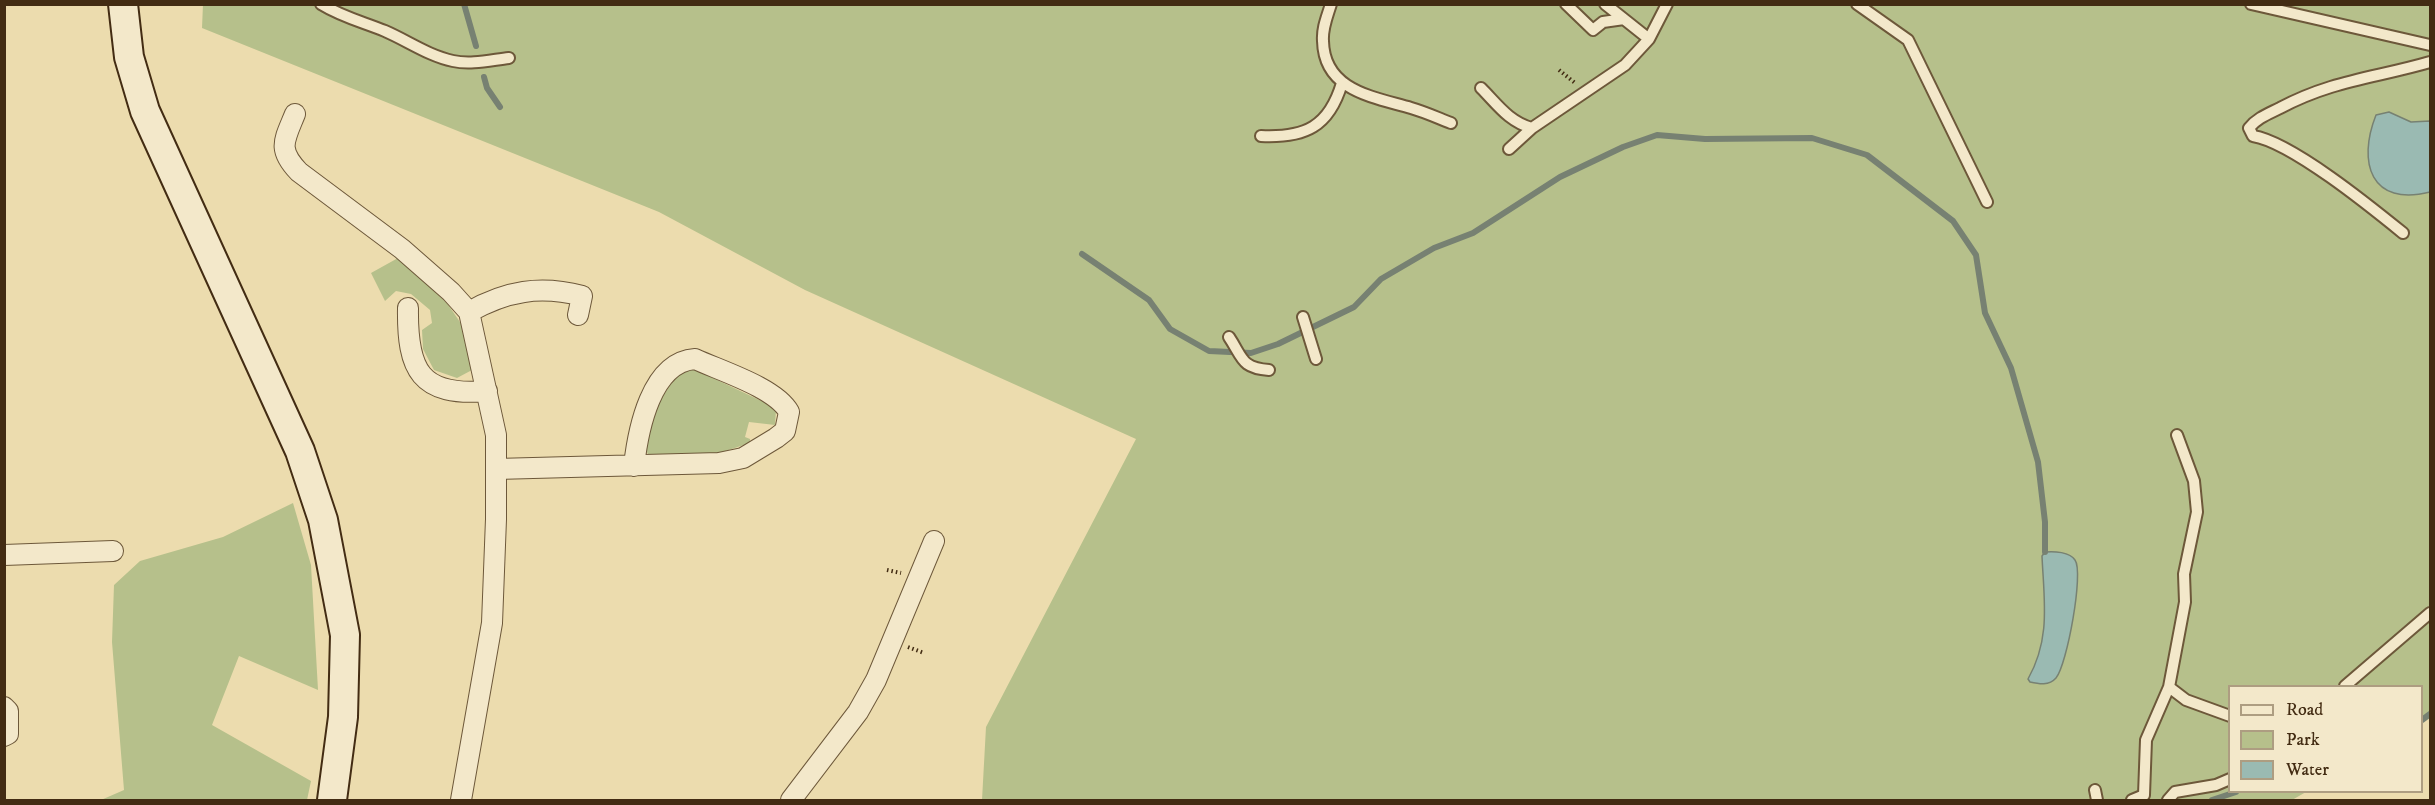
<!DOCTYPE html>
<html>
<head>
<meta charset="utf-8">
<style>
	body { margin:0 }
	#map { position:relative; width:2435px; height:805px; overflow:hidden; background:#ecdcae; font-family:"IM FELL DW Pica",serif }
	canvas { display:block }
	.frame { position:absolute; inset:0; border:6px solid #432c13; pointer-events:none }
	.legend { position:absolute; left:2228px; top:685px; width:195px; height:108px; box-sizing:border-box; background:#f3e8ca; border:2px solid #ad9d81; margin:0; padding:8px 10px; list-style:none; font-size:18px; color:#432c13 }
	.legend li { display:flex; align-items:center; gap:12px; height:30px }
	.legend b { width:30px; border:2px solid #ad9d81 }
</style>
</head>
<body>
<div id="map">
<canvas width="2435" height="805"></canvas>
<div class="frame"></div>
<ul class="legend">
<li><b style="height:8px;background:#f3e8ca"></b>Road</li>
<li><b style="height:16px;background:#b6c08b"></b>Park</li>
<li><b style="height:16px;background:#9abab2"></b>Water</li>
</ul>
</div>
<script>
const context = document.querySelector('canvas').getContext('2d');
context.lineJoin = 'round';
function fill(path, color) { context.fillStyle = color; context.fill(path, 'evenodd'); }
function stroke(path, color, width, dash) { context.strokeStyle = color; context.lineWidth = width; context.lineCap = dash ? 'butt' : 'round'; context.setLineDash(dash || []); context.stroke(path); }
const green = new Path2D(`
	M203 4 2430 5V717L2422 722V686H2230V792H2306L2292 800H982L986 727 1136 439 805 290 659 212 202 28Z
	M398 258 447 303 466 331 472 370 457 378 434 370 423 349 422 330 432 323 430 310 411 294 396 291 385 301 371 273Z
	M684 368 694 369 772 406 776 410 775 425 749 422 745 437 750 439V443L710 456 656 457 648 454C637 433 669 383 684 368Z
	M293 503 311 565 318 690 239 656 212 725 311 781 307 800H101L124 790 112 642 114 585 140 561 223 537Z`);
const water = new Path2D(`
	M2389 112 2411 122 2430 121V192C2371 207 2357 163 2376 115Z
	M2045 552C2054 551 2070 552 2075 560 2084 572 2067 665 2056 678 2049 686 2039 684 2030 682L2028 679C2051 638 2044 601 2042 556Z`);
const stream = new Path2D(`
	M464 4 476 46
	M484 77 487 88 500 107
	M1082 254 1149 300 1170 329 1209 351 1251 353 1278 344 1354 307 1381 279 1434 248 1473 233 1560 177 1623 147 1657 135 1705 139 1812 138 1867 155 1953 221 1976 255 1985 313 2011 368 2038 462 2045 522V552
	M2422 720 2430 714
	M2212 800 2236 792`);
const path = new Path2D(`
	M1559 70 1575 83
	M887 570 901 573
	M908 647 924 653`);
const lane = new Path2D(`
	M321 4C342 17 363 22 385 31 408 41 429 56 453 61 471 65 491 60 509 58
	M1331 4C1327 17 1322 28 1323 41 1324 91 1374 97 1411 108 1425 112 1438 118 1451 123
	M1566 4 1593 30 1603 22 1624 19
	M1605 4 1649 39
	M1857 4 1908 40 1987 202
	M2251 4 2430 45
	M1481 88C1497 104 1509 122 1532 128
	M1261 136C1305 138 1329 127 1342 83
	M1509 149 1532 128 1625 65 1649 39 1667 4
	M2403 233C2371 207 2291 142 2253 136L2249 128C2257 118 2268 114 2280 108 2333 80 2375 78 2430 62
	M1303 317 1316 359
	M1229 337C1243 358 1241 368 1269 370
	M2345 686 2430 613
	M2169 687 2186 700 2230 716
	M2095 790 2097 800
	M2132 800 2144 795 2146 740 2169 687 2185 602 2184 574 2197 512 2194 481 2177 435
	M2168 800 2175 792 2216 785 2230 779`);
const street = new Path2D(`
	M295 114C284 141 277 149 299 172L402 249 451 292 469 312 496 435V519L492 623 461 800
	M408 308C407 370 420 397 487 391
	M469 312C506 291 540 285 582 296L578 315
	M496 469 719 463 743 458 776 438 785 431 789 412C776 388 721 371 695 359 651 362 638 430 634 466
	M4 555 113 551
	M4 707 8 711V734L4 736
	M791 800 858 712 876 680 934 541`);
const secondary = new Path2D(`
	M123 4 129 57 145 111 300 451 323 520 345 635 343 717 332 800`);
fill(green, '#b6c08b');
fill(water, '#9abab2');
stroke(water, '#778172', 1.5);
stroke(stream, '#778172', 6);
stroke(lane, '#6d583a', 14);
stroke(street, '#6d583a', 22);
stroke(secondary, '#432c13', 32);
stroke(path, '#432c13', 4, [1.5, 3]);
stroke(lane, '#f3e8ca', 10);
stroke(street, '#f3e8ca', 20);
stroke(secondary, '#f3e8ca', 28);
</script>
</body>
</html>
